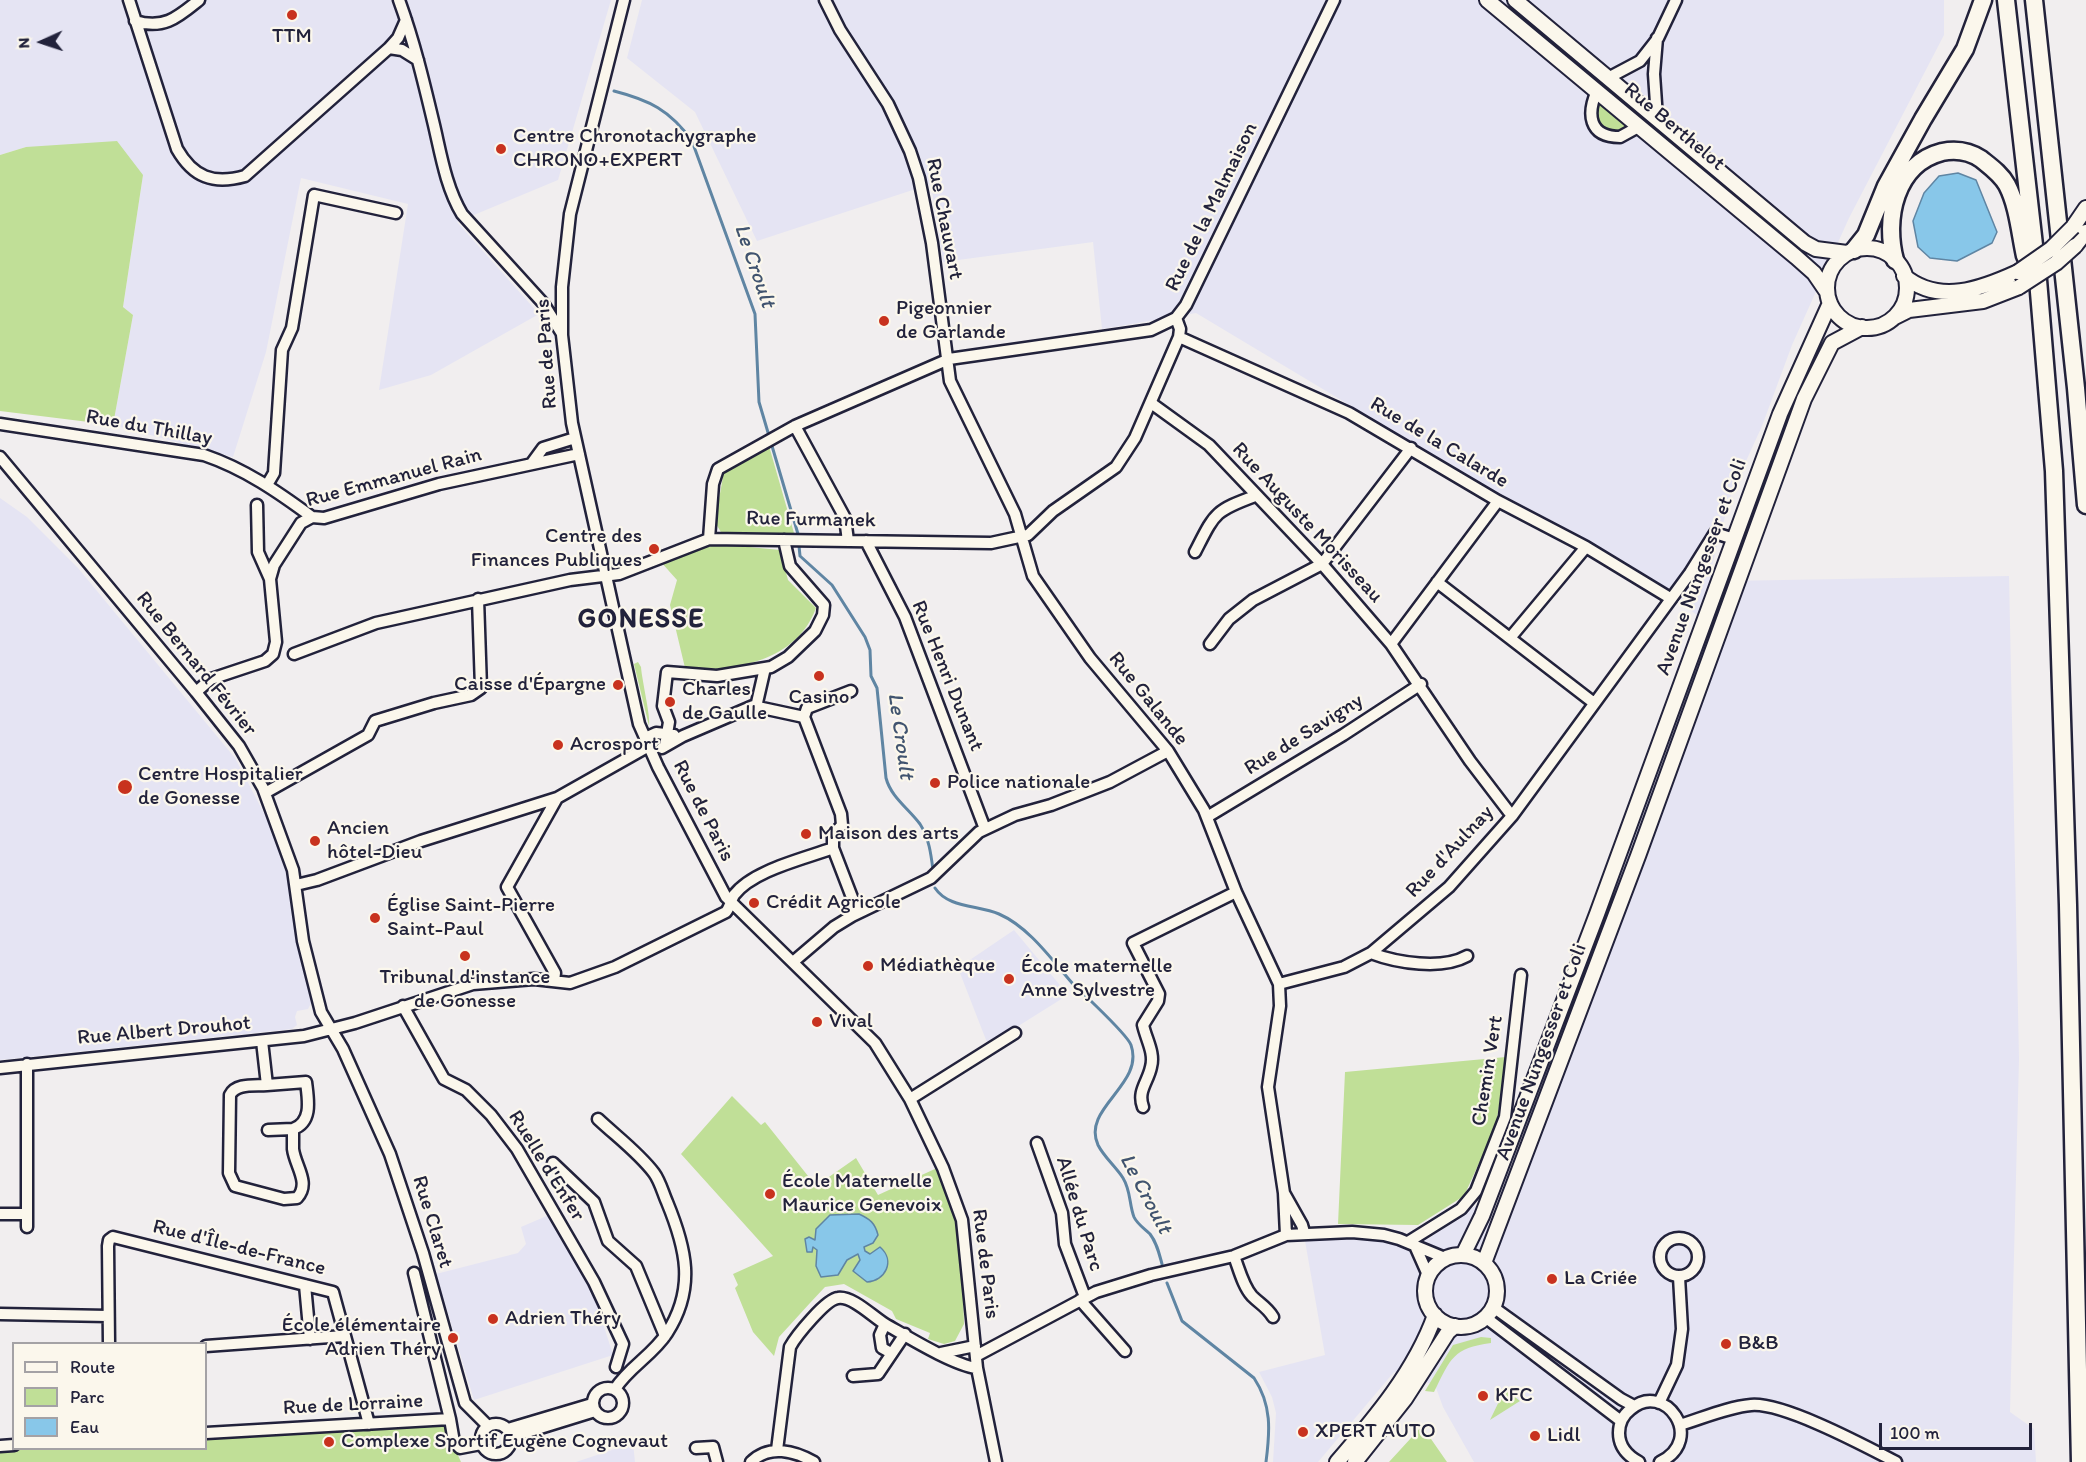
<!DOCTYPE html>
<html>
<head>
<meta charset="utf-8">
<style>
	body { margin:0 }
	#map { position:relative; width:2086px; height:1462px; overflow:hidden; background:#f1eeef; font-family:Itim,sans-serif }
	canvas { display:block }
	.legend { position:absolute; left:12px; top:1342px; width:195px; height:108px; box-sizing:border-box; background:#fbf7ec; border:2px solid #a4a2a5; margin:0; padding:8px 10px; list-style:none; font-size:18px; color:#22223b }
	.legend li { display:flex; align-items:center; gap:12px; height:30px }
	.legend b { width:30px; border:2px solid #a4a2a5 }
	.north { position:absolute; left:12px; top:12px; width:60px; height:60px; -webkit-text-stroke:4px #fbf7ec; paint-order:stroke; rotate:267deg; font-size:16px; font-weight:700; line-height:24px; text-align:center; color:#22223b }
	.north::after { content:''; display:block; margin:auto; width:21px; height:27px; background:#22223b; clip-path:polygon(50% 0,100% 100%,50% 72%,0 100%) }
	.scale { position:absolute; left:1879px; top:1423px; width:153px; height:27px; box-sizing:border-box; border:3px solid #22223b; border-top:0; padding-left:8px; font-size:18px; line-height:21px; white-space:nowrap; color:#22223b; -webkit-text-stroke:4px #fbf7ec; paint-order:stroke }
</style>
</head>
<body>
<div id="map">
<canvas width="2086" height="1462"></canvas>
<ul class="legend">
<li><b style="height:8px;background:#fbf7ec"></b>Route</li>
<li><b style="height:16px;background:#c0df97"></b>Parc</li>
<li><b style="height:16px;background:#88c7e9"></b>Eau</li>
</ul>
<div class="north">N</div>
<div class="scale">100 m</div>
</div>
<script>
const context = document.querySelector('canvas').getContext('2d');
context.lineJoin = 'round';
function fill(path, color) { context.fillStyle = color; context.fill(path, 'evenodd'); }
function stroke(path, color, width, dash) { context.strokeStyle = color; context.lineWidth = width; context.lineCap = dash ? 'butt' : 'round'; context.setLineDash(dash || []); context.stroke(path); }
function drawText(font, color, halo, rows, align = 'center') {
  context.font = font + ' Itim,sans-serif'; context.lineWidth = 4.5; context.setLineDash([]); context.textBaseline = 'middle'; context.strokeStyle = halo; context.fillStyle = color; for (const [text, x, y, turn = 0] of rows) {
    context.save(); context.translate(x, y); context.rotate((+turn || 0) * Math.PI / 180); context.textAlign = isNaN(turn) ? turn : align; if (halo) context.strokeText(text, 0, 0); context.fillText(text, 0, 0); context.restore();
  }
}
const built = new Path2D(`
	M0 0H611L558 180 457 222 539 314 431 375 379 390 408 204 301 178 266 352 233 457 113 425 133 315 123 307 143 175 26 147 0 155Z
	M642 0H1944V35L1849 218 1792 345 1762 426 1731 494 1710 573 1727 581 2009 576 2019 1059 2010 1412 2034 1429 2036 1462H1474L1443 1407 1435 1385 1394 1372 1318 1462H1273L1276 1413 1272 1397 1259 1372 1325 1355 1304 1235 1337 1229 1428 1239 1475 1206 1494 1213 1710 626 1688 608 1196 313 1102 329 1093 242 943 262 931 184 757 241 695 112 627 58Z
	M0 498 27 517 78 568 235 758 277 838 287 873 291 907 311 1003 308 1009 297 1011 295 1017 297 1025 292 1029 0 1060Z
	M1014 930 1064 990 1063 998 988 1045 958 968Z
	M549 1215 593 1292 613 1355 474 1400 436 1274 518 1253 526 1244 521 1227Z
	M633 1443 635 1462H576Z`);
const green = new Path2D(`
	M1599 103 1627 123V127L1614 132 1602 127 1597 120Z
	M117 141 143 175 123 307 133 315 113 425 0 411V155L26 147Z
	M769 446 794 533 722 534 715 522 724 471Z
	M718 544 780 550 788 580 816 608C796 662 737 669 686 672L670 605 677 580 660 561Z
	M638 662 641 667C642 681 651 717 649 726L634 664Z
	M1506 1057 1496 1126 1464 1196 1418 1225 1338 1224 1345 1072Z
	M732 1096 761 1125 765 1122 816 1186 856 1158 878 1195 937 1168 954 1207 962 1264 964 1324 955 1341 944 1344 928 1339 930 1333 896 1319 892 1311 844 1284 825 1287 810 1303 779 1337 774 1356 753 1332 735 1288 738 1285 733 1274 773 1256 681 1154Z
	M1481 1337 1491 1338V1343C1453 1348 1451 1358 1434 1392L1425 1391 1453 1345Z
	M1505 1389 1520 1401 1490 1420Z
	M444 1424 461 1462H0V1447L206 1448V1436Z
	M1422 1426 1447 1462H1389Z`);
const water = new Path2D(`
	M1958 173 1976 180 1997 232 1992 243 1957 261 1930 258 1918 247 1913 221 1924 193 1939 176Z
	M859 1214C870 1219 875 1223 878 1235L873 1243 864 1247 865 1251 870 1254 880 1247C896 1261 885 1281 867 1282L853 1271 860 1260 858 1254 847 1260 838 1275 821 1277 816 1266 817 1250 813 1247 812 1252H807L805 1239 809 1237 815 1240 816 1229 830 1215Z`);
const stream = new Path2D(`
	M614 91C649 100 670 110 692 141L755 314 759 402 798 534
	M799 546 800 556 832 585 865 637 870 650 871 676 877 688 886 778C891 797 908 808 920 824 929 838 931 854 933 870
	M935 888C948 908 978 905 999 914 1029 927 1052 960 1073 984
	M1081 991C1091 1002 1127 1034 1131 1045 1145 1085 1081 1108 1098 1145 1104 1157 1116 1167 1123 1178 1131 1191 1129 1204 1134 1217 1137 1224 1145 1229 1150 1234 1157 1243 1159 1253 1162 1264
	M1167 1283 1182 1321 1254 1378C1272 1405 1270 1431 1266 1462`);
const minor = new Path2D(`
	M129 0 177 149C193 177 213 185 245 176L389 48 402 50 418 60
	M399 0C414 41 424 83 434 125 441 155 446 187 462 214L543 303 561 332
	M624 0 570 214 562 287V335L572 423 639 724 658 767 726 897 875 1043 910 1099 943 1168 962 1220 977 1368 996 1462
	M825 0 840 30 888 104 910 151 919 178 932 243 950 381 1015 514 1033 576 1090 658 1168 751 1204 810 1236 892 1279 984 1280 1006 1268 1087 1284 1193 1286 1235
	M135 21C164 30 178 17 199 0
	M389 48 398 38 406 20
	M1608 78 1640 61 1658 38 1676 0
	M1597 91C1587 113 1588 137 1620 137L1640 126
	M1657 118 1654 74 1657 38
	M1179 337 1349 413 1498 501 1586 547 1670 598
	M1151 403 1209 445 1322 564 1391 644 1470 761 1512 816
	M0 424 204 455C245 469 278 492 312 517
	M795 426 845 518 848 541
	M0 457 196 692 239 746 263 788 293 870 303 941 321 1012 343 1049 390 1154 423 1253 465 1403 487 1425
	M532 463 543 448 575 438
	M267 485 274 473 282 350 292 328 314 195 396 213
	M257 505 258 552 270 579
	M709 539 713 484 718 469 795 426 949 359 1151 330 1176 318 1186 305 1334 0
	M866 541 905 617 985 829
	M1195 552C1215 513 1214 511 1255 496
	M1437 582 1594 703
	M1510 638 1586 547
	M1210 644 1229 619 1253 600 1322 564 1411 448
	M1391 644 1498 501
	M294 654 376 623 570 580 619 574 709 539 991 543 1028 535 1053 511 1116 467 1135 438 1179 337 1180 329 1176 318
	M196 692 211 679 265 661 273 654 276 642 270 579 274 565 301 523 312 517 324 518 439 484 579 454
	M756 707 765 668
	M804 717 841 814 842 825 833 835V848L858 913
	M804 717 807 708 851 691
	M645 738 656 733 674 735
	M665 746 669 722 663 706 667 672 717 676 771 667 788 657 815 631 823 615 824 605 790 566 784 540
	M662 748 683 736 753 706 804 717
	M265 793 368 735 375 721 434 703 471 695 481 688 478 599
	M1207 817 1343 735 1421 684
	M296 885 317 880 421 841 557 798 649 746
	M1371 953C1397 963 1442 970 1467 956
	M793 962 834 927 852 916 931 878 979 832 1015 815 1051 805 1110 782 1168 751
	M554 981 555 973 507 887 557 798
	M1279 984 1344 967 1371 953 1449 887 1512 816 1690 573 1715 533 1734 539
	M403 1006 444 1079 466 1090 491 1115 517 1149 594 1282 623 1344 616 1367
	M262 1041 267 1085 306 1082C308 1099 313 1122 293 1129 293 1136 293 1142 293 1149 295 1166 311 1183 297 1198L284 1199 235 1186 229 1173 230 1095C236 1083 254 1086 267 1085
	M27 1064V1227
	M0 1068 304 1036 355 1023 473 984 534 979 570 983 615 967 726 912C730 907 731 900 734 895 753 870 804 859 833 848
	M910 1099 1015 1033
	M1143 1107C1137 1091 1148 1082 1151 1067 1155 1053 1146 1039 1143 1025L1158 1001 1159 994 1133 943 1236 892
	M598 1119C616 1136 639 1153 654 1173 660 1181 663 1193 667 1202 686 1248 696 1288 667 1333 653 1355 629 1367 615 1389
	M268 1130 293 1129
	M1037 1143 1062 1213 1065 1244 1085 1297
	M553 1163 594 1202 608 1241 636 1266 665 1336
	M1284 1193 1302 1225 1304 1232
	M0 1214H27
	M1660 1257a19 19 0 1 1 38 0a19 19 0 1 1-38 0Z
	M1408 1242 1461 1209 1476 1191 1505 1117 1521 975
	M1416 1248 1428 1275
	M1234 1256C1239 1269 1243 1286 1252 1296 1260 1304 1267 1307 1273 1317
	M414 1273 450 1419
	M305 1285 310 1339
	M1080 1300 1125 1351
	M1493 1307 1621 1399 1634 1406
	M0 1314 108 1316
	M1485 1317 1621 1421
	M885 1324 880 1335 882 1348 891 1353
	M109 1344 108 1246 109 1240 113 1237 333 1292 369 1424
	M206 1346 344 1336
	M941 1353 975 1346
	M976 1356 1096 1292 1151 1275 1234 1256 1286 1235 1352 1232 1384 1235 1399 1239 1445 1258
	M853 1376 878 1374 905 1334
	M593 1403a15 15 0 1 1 30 0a15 15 0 1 1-30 0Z
	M1659 1403 1677 1365 1682 1329 1679 1277
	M481 1439a15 15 0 1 1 30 0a15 15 0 1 1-30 0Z
	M1680 1425C1703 1418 1728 1407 1751 1405 1783 1402 1865 1446 1896 1462
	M508 1429 592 1404
	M206 1433 450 1419 454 1442 460 1448 481 1444
	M511 1437 595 1411
	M0 1446 14 1445
	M696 1448 713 1447 717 1462
	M777 1450 790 1347C796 1336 826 1299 838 1298 853 1296 873 1317 885 1324 908 1337 953 1365 977 1368
	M751 1462C769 1444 795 1451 814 1462
	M1639 1462C1628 1456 1619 1447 1619 1433 1619 1423 1623 1415 1631 1409 1664 1380 1707 1439 1660 1462`);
const major = new Path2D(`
	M1487 0 1796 257 1814 273 1827 292
	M1515 0 1805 243 1816 249 1847 253
	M2073 227 2086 208
	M2075 246 2086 232
	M1827 288a40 40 0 1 1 80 0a40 40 0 1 1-80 0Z
	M1904 276C1939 305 1981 289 2018 272
	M1895 317 1909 310 1983 301 2019 287
	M1463 1255 1482 1216 1597 914 1780 414 1830 303
	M1425 1291a36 36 0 1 1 72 0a36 36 0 1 1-72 0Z
	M1484 1263 1638 856 1804 399 1832 343 1862 327
	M1337 1462C1375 1418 1415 1371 1435 1315
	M1355 1462 1405 1399 1448 1332 1455 1326`);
const highway = new Path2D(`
	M2006 0 2038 280 2054 471 2068 905 2080 1462
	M2034 0 2076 388 2086 505
	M1854 250 1866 235 1886 186 1923 119 1965 49 1983 0
	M1895 260C1884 219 1895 164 1942 152 1957 149 1969 151 1981 159 1991 167 2001 174 2007 185 2018 206 2020 233 2025 256`);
const majorBridge = new Path2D(`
	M2018 272 2051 249 2073 227
	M2019 287 2056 263 2075 246`);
const markers = [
	[292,15,6,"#c8321e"],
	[501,149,6,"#c8321e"],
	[884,321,6,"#c8321e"],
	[654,549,6,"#c8321e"],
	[819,676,6,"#c8321e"],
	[618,685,6,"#c8321e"],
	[670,702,6,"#c8321e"],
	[558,745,6,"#c8321e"],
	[935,783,6,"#c8321e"],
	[125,787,8,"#c8321e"],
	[806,834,6,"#c8321e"],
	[315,841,6,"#c8321e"],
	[754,903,6,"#c8321e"],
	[375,918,6,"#c8321e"],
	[465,956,6,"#c8321e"],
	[868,966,6,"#c8321e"],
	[1009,979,6,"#c8321e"],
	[817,1022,6,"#c8321e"],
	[770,1194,6,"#c8321e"],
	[1552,1279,6,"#c8321e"],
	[493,1319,6,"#c8321e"],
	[453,1338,6,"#c8321e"],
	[1726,1344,6,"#c8321e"],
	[1483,1396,6,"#c8321e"],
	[1303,1432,6,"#c8321e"],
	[1535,1436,6,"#c8321e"],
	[329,1442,6,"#c8321e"]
];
const poiNames = [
	["TTM",292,37,"center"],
	["Centre Chronotachygraphe",513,137],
	["CHRONO+EXPERT",513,161],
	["Pigeonnier",896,309],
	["de Garlande",896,333],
	["Centre des",642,537,"right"],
	["Finances Publiques",642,561,"right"],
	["Caisse d'Épargne",606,685,"right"],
	["Charles",682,690],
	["de Gaulle",682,714],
	["Casino",819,698,"center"],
	["Acrosport",570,745],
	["Centre Hospitalier",138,775],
	["de Gonesse",138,799],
	["Police nationale",947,783],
	["Ancien",327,829],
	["hôtel-Dieu",327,853],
	["Maison des arts",818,834],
	["Crédit Agricole",766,903],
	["Église Saint-Pierre",387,906],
	["Saint-Paul",387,930],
	["Médiathèque",880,966],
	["École maternelle",1021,967],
	["Anne Sylvestre",1021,991],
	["Tribunal d'instance",465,978,"center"],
	["de Gonesse",465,1002,"center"],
	["Vival",829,1022],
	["École Maternelle",782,1182],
	["Maurice Genevoix",782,1206],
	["La Criée",1564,1279],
	["Adrien Théry",505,1319],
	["École élémentaire",441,1326,"right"],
	["Adrien Théry",441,1350,"right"],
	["B&B",1738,1344],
	["KFC",1495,1396],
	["XPERT AUTO",1315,1432],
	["Lidl",1547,1436],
	["Complexe Sportif Eugène Cognevaut",341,1442]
];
const streetNames = [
	["Rue Berthelot",1674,127,40],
	["Rue de la Malmaison",1212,207,-64],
	["Rue Chauvart",944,219,79],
	["Rue de Paris",547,354,-94],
	["Rue du Thillay",149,428,10],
	["Rue de la Calarde",1439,443,31],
	["Rue Emmanuel Rain",394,478,-15],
	["Rue Furmanek",811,520,1],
	["Rue Auguste Morisseau",1307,523,47],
	["Avenue Nungesser et Coli",1702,567,-70],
	["Rue Bernard Février",196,664,51],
	["Rue Henri Dunant",947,676,68],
	["Rue Galande",1148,699,51],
	["Rue de Savigny",1304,735,-32],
	["Rue de Paris",703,811,63],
	["Rue d'Aulnay",1450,852,-47],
	["Rue Albert Drouhot",164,1031,-5],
	["Avenue Nungesser et Coli",1542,1052,-70],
	["Chemin Vert",1488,1071,-81],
	["Ruelle d'Enfer",546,1166,58],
	["Allée du Parc",1079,1214,73],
	["Rue Claret",432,1222,73],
	["Rue d'Île-de-France",239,1248,14],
	["Rue de Paris",985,1264,83],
	["Rue de Lorraine",353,1405,-3]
];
const waterNames = [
	["Le Croult",754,266,71],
	["Le Croult",900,736,82],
	["Le Croult",1145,1194,62]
];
const districtNames = [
	["GONESSE",641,620]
];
fill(built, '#e5e4f3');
fill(green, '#c0df97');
fill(water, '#88c7e9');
stroke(water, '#5f85a3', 1.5);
stroke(stream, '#5f85a3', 3);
stroke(minor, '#22223b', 15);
stroke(major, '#22223b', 18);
stroke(highway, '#22223b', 21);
stroke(minor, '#fbf7ec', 10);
stroke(major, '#fbf7ec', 14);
stroke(highway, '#fbf7ec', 16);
stroke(majorBridge, '#22223b', 18, []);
stroke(majorBridge, '#fbf7ec', 14);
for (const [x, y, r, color] of markers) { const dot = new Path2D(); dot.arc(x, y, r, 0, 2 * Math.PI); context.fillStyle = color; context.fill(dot); stroke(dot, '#fbf7ec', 2); }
drawText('21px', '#22223b', '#fbf7ec', poiNames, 'left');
drawText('21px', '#22223b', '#fbf7ec', streetNames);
drawText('italic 22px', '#41546f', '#fbf7ec', waterNames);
context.letterSpacing = '1.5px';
drawText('bold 27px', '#22223b', '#fbf7ec', districtNames);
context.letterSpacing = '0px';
</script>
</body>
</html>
